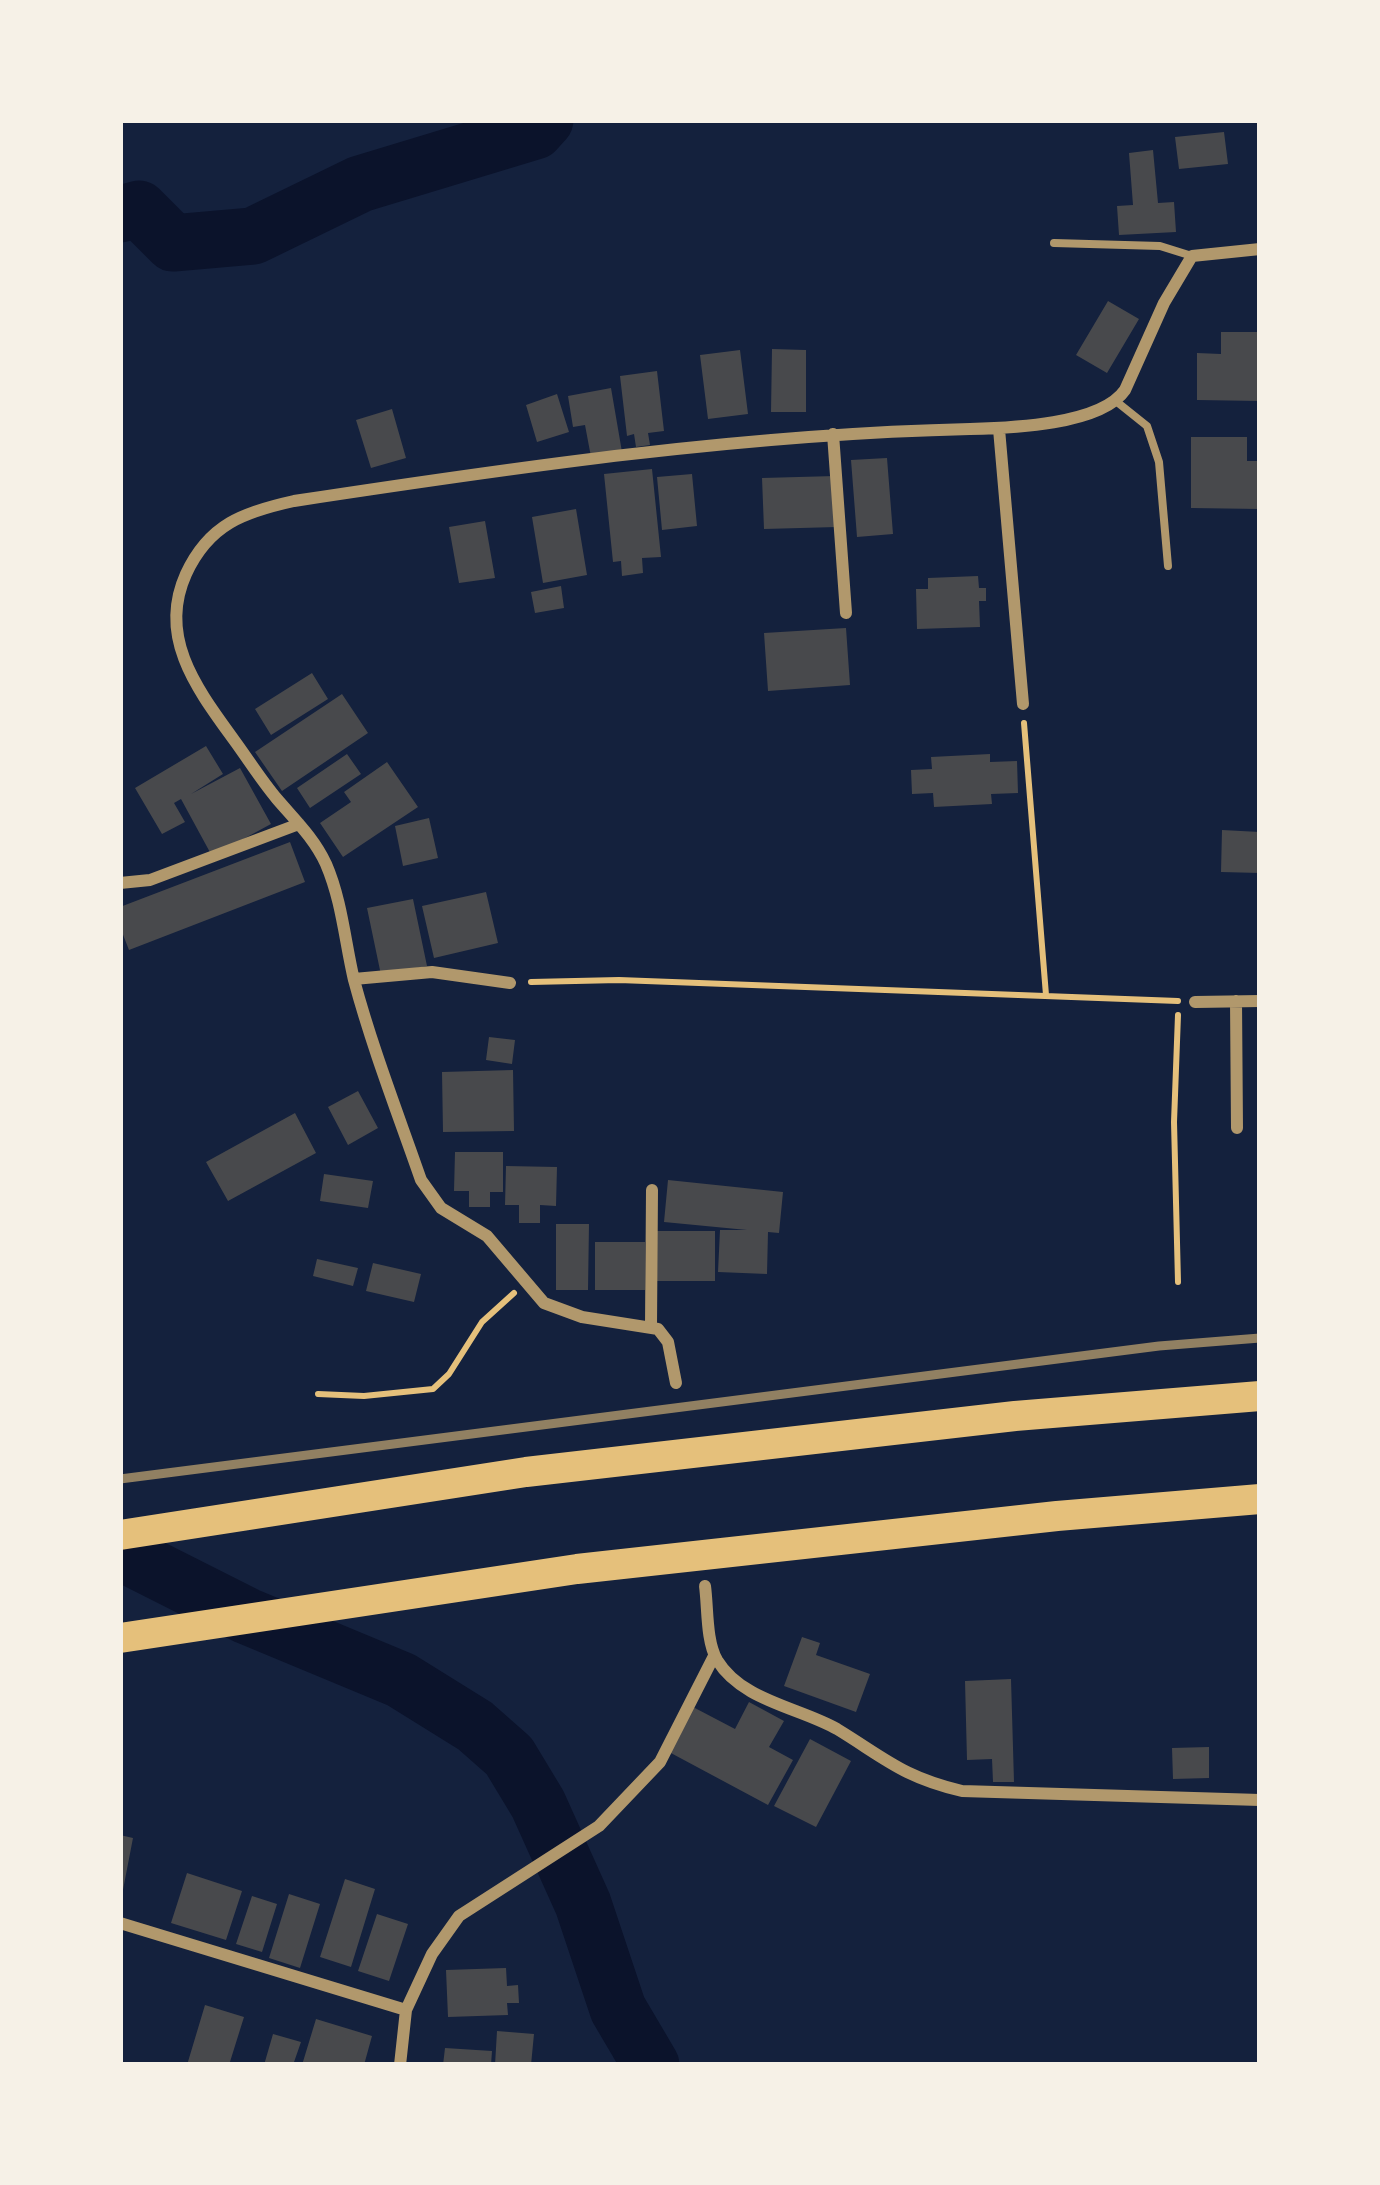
<!DOCTYPE html>
<html>
<head>
<meta charset="utf-8">
<style>
	body { margin:0 }
	#map { position:relative; width:1380px; height:2185px; overflow:hidden; background:#14213d; font-family:"PT Sans",sans-serif }
	canvas { display:block }
	.frame { position:absolute; inset:0; border:123px solid #f6f1e7; pointer-events:none }
</style>
</head>
<body>
<div id="map">
<canvas width="1380" height="2185"></canvas>
<div class="frame"></div>
</div>
<script>
const context = document.querySelector('canvas').getContext('2d');
context.lineJoin = 'round';
function stroke(path, color, width, dash) { context.strokeStyle = color; context.lineWidth = width; context.lineCap = dash ? 'butt' : 'round'; context.setLineDash(dash || []); context.stroke(path); }
function fill(path, color) { context.fillStyle = color; context.fill(path, 'evenodd'); }
const river = new Path2D(`
	M120 214 139 209 173 243 253 236 360 184 535 131 545 120
	M120 1552 247 1616 401 1680 475 1726 509 1756 538 1804 583 1904 618 2009 651 2065`);
const building = new Path2D(`
	M1224 132 1228 164 1179 169 1175 137Z
	M1153 150 1158 203 1174 202 1176 232 1119 235 1117 206 1133 205 1129 153Z
	M1108 301 1139 319 1107 373 1076 355Z
	M1221 332H1260V401L1197 400V353L1221 354Z
	M772 349 806 350V412H771Z
	M740 350 748 414 708 419 700 355Z
	M657 371 664 431 648 433 650 445 636 447 634 434 627 436 620 376Z
	M611 388 622 452 591 457 585 425 573 427 568 396Z
	M557 394 569 432 537 442 526 405Z
	M392 409 406 458 371 468 356 420Z
	M1191 437H1247V461H1260V509L1191 508Z
	M887 458 893 534 857 537 851 460Z
	M652 469 661 557 642 558 643 573 622 576 621 561 613 562 604 474Z
	M692 474 697 526 662 530 657 477Z
	M835 476 837 527 764 529 762 478Z
	M576 509 587 575 543 583 532 517Z
	M485 521 495 578 459 583 449 527Z
	M978 576 979 588H986V601H979L980 627 917 629 916 589H928V578Z
	M561 586 564 608 535 613 531 592Z
	M846 628 850 685 768 691 764 633Z
	M312 673 328 699 271 735 255 709Z
	M342 694 368 733 282 791 255 752Z
	M206 746 223 774 191 794 240 768 271 824 212 856 181 799 174 803 185 822 162 834 135 788Z
	M347 754 361 774 310 808 297 788Z
	M990 754V762L1017 761 1018 793 991 794 992 804 934 807 933 793 912 794 911 770 932 769 931 757Z
	M387 762 418 807 343 857 320 823 351 802 344 792Z
	M429 818 438 858 403 866 395 826Z
	M1222 830 1260 832V873L1221 872Z
	M290 842 305 882 129 950 120 927V907Z
	M486 892 498 943 434 958 422 906Z
	M413 899 427 966 381 975 367 908Z
	M489 1037 515 1040 512 1064 486 1060Z
	M513 1070 514 1131 443 1132 442 1072Z
	M358 1091 378 1128 348 1145 328 1107Z
	M295 1113 316 1153 228 1201 206 1162Z
	M455 1152H503V1192H490V1207H469V1191H454Z
	M506 1166 557 1167 556 1206 540 1205V1223H519V1205H505Z
	M324 1174 373 1181 368 1208 320 1201Z
	M668 1180 783 1192 779 1233 768 1232 767 1274 718 1272 720 1230H747L664 1222Z
	M556 1224H589L588 1290H556Z
	M654 1231H715V1281H653Z
	M595 1242H645V1290H595Z
	M317 1259 358 1268 353 1286 313 1276Z
	M373 1263 421 1274 414 1302 366 1291Z
	M802 1637 820 1643 816 1655 870 1674 856 1712 784 1686Z
	M1011 1679 1014 1782H993L992 1759 967 1760 965 1681Z
	M749 1702 784 1721 769 1747 793 1760 768 1805 669 1752 693 1707 735 1729Z
	M810 1739 851 1761 816 1827 774 1806Z
	M1209 1747V1778L1173 1779 1172 1748Z
	M120 1835 133 1838 122 1895H120Z
	M187 1873 242 1891 226 1940 171 1923Z
	M345 1879 375 1889 351 1967 320 1957Z
	M289 1894 320 1904 300 1968 269 1958Z
	M252 1896 277 1904 262 1952 236 1944Z
	M377 1914 408 1924 389 1981 358 1971Z
	M506 1968 507 1986 518 1985 519 2003H507L508 2015 448 2017 446 1970Z
	M205 2005 244 2017 229 2065H187Z
	M316 2019 372 2036 364 2065H302Z
	M497 2031 534 2034 531 2065H495Z
	M273 2034 301 2042 293 2065H264Z
	M445 2048 492 2051 491 2065H443Z`);
const path = new Path2D(`
	M1024 723 1046 995
	M531 982 619 980 1178 1001
	M1178 1282 1174 1122 1178 1015
	M318 1394 364 1396 433 1389 449 1374 482 1322 514 1293`);
const service = new Path2D(`
	M1054 243 1160 246 1192 256
	M1117 402 1147 426 1159 462 1168 566`);
const minor = new Path2D(`
	M999 429 1023 704
	M833 434 846 613
	M120 883 150 880 299 824
	M354 979 432 972 510 983
	M1236 1001 1237 1128
	M1195 1002 1260 1001
	M651 1326 652 1190
	M676 1383 668 1342 658 1329 582 1317 544 1303 487 1236 441 1208 421 1180C398 1114 372 1047 354 980 345 942 342 901 326 864 314 838 295 820 277 799 261 780 248 759 234 740 198 690 157 638 186 574 209 524 244 512 294 501 517 467 744 434 970 429 1010 428 1101 425 1125 390L1164 303 1192 256 1260 249
	M705 1586C708 1608 706 1641 717 1660 742 1701 798 1707 837 1729 886 1759 903 1777 962 1791L1260 1800
	M120 1923 406 2010
	M400 2065 406 2010 432 1954 459 1916 599 1826 660 1762 714 1656`);
const motorway = new Path2D(`
	M120 1535 526 1472 1015 1416 1260 1396
	M120 1638 577 1569 1057 1516 1260 1499`);
const rail = new Path2D(`
	M120 1479 1159 1346 1260 1338`);
stroke(river, '#0b132b', 57);
fill(building, '#48494c');
stroke(path, '#e5c07b', 6);
stroke(service, '#b1986c', 8);
stroke(minor, '#b1986c', 12);
stroke(motorway, '#e5c07b', 30);
stroke(rail, '#918062', 9);
</script>
</body>
</html>
